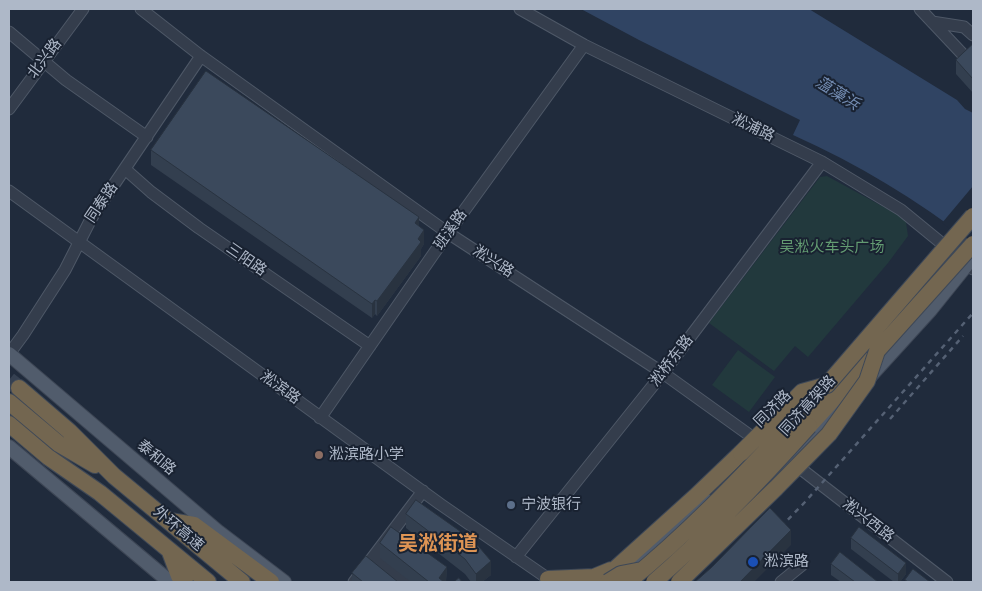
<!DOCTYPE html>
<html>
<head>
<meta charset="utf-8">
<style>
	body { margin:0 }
	#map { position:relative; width:982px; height:591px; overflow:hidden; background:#202b3c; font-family:"DM Sans",sans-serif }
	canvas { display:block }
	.frame { position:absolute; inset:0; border:10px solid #aeb8c8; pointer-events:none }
</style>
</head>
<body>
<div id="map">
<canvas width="982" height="591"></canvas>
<div class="frame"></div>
</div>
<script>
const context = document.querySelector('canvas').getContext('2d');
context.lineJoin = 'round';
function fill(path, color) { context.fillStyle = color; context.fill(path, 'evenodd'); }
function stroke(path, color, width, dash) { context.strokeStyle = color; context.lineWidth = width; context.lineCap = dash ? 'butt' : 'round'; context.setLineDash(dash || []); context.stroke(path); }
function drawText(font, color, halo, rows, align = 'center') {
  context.font = font + ' "DM Sans","Noto Sans SC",sans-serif'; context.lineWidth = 4; context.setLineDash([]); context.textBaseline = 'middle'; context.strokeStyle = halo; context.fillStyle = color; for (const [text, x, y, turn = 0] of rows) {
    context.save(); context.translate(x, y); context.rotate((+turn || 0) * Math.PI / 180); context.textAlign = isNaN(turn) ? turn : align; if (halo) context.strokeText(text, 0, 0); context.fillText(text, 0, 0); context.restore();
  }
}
const green = new Path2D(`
	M827 176 902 217 906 222 908 236 888 263 808 357 795 346 774 371 709 323 820 177Z
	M738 350 775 377 749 412 712 385Z`);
const water = new Path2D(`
	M581 9H809L957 100 965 109 973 113V243C917 200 858 164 793 135L800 120 639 40Z`);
const pier = new Path2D(`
	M973 186V246L942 223Z`);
const highwayTunnel = new Path2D(`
	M9 380 19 388`);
const minor = new Path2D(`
	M141 9 201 56 448 233 663 373 759 442
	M520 9 584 45 822 162 901 210 973 269
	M920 9 969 61
	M932 22 964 27 973 35
	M9 32 66 80 147 137
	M9 109 83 9
	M125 169 151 192 199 228 370 346
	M9 191 440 504 553 582
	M9 354 23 335 65 270 92 217 201 56
	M320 418 448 233 584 45
	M792 462 947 582
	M374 556 406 582
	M516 557 663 373 822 162
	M354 582 423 491
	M781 582 802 565`);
const major = new Path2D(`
	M9 354 217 531 284 582
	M869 377 930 310 967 264
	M9 447 170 582
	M738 514 840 409
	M623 574 655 547 704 499`);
const highway = new Path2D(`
	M19 388 69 431 114 476 242 582
	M9 402 59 444 95 465
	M799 416 827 385
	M9 424 48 457 100 493 208 582
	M809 426 877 351
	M170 521 194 525 271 582
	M170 552 179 576 185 582
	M548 579 594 577 611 570
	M603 580 695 497 741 453`);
const rail = new Path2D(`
	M890 419 963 336
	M774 534 805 502 973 313`);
const highwayBridge = new Path2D(`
	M741 453 802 392 827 385 973 216
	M608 582 621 574 642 570
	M628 582C690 532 744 474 799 416
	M654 582C709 534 760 481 809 426
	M679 582 776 488 829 434 867 381 877 351 973 244`);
const wall = new Path2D(`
	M973 44V93L956 74V60Z
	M151 150 419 226 424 244 421 249V256L377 316 375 314 372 318 151 165Z
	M406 514 491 575 482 582H471L465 574 406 528Z
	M851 538 906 574 900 582H894L851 549Z
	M380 543 447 567 446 582H411L380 558Z
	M831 564 878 582H841L831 575Z
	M352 573 398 582H352Z`);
const shadedWall = new Path2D(`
	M419 217V232L415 223Z
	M424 230V244L421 249V256L377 316V301Z
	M375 300V314L372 318V304Z
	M791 530V545L754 582H740Z
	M491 561V575L482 582H476V574Z
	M906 563V574L900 582H898V574Z
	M447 567 446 582H439V578Z`);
const building = new Path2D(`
	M973 44V79L956 60Z
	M206 71 419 217 415 223 424 230 418 239 421 242 377 301 375 300 372 304 151 150Z
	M416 500 474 541 491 561 476 574 465 559 406 514Z
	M770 508 791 530 740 582H695L712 567Z
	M391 527 447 567 439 578 444 582H429L380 543Z
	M859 527 906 563 898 574 851 538Z
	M840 552 878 582H855L831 564Z
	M366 556 398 582H363L352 573Z
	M913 569 930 582H908L905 580Z
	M459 578 462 582H454Z`);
const markers = [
	[319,455,5,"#8d6e63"],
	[511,505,5,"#5c6f8a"],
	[753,562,6,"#1a4fb4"]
];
const streetNames = [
	["北兴路",45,59,-53],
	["淞浦路",753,128,26],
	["同泰路",102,203,-56],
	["班溪路",451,230,-55],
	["三阳路",246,260,35],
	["淞兴路",493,262,33],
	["淞桥东路",672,361,-52],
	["淞滨路",280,388,36],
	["同济高架路",808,406,-48],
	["同济路",773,409,-45],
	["泰和路",156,458,40],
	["淞兴西路",868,521,38],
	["外环高速",178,529,40]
];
const parkNames = [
	["吴淞火车头广场",832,248]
];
const poiNames = [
	["淞滨路小学",329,455],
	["宁波银行",521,505],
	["淞滨路",764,562]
];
const waterNames = [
	["蕰藻浜",837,94,32]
];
const districtNames = [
	["吴淞街道",438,545]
];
fill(green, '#22393d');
fill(water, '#304463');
fill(pier, '#202b3c');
stroke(highwayTunnel, '#354051', 16, [16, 8]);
stroke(minor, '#4e5867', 13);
stroke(major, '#3d4655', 16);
stroke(highway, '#3e4857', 18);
stroke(minor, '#343d4c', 11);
stroke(major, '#515c6c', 14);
stroke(highway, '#736650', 16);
stroke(rail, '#556174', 2.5, [5, 5]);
stroke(highwayBridge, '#3e4857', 18, []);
stroke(highwayBridge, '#736650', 16);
fill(wall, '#333f4f');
fill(shadedWall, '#293340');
fill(building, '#3b495c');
stroke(building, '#293340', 1);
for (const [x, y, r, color] of markers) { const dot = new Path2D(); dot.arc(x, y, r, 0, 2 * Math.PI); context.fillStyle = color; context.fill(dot); stroke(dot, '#192231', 2); }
drawText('15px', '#aeb8c8', '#192231', streetNames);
drawText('15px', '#639c72', '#192231', parkNames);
drawText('15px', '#aeb8c8', '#192231', poiNames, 'left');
drawText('italic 16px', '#748db3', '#192231', waterNames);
drawText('bold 20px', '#de9454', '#192231', districtNames);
</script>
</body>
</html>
